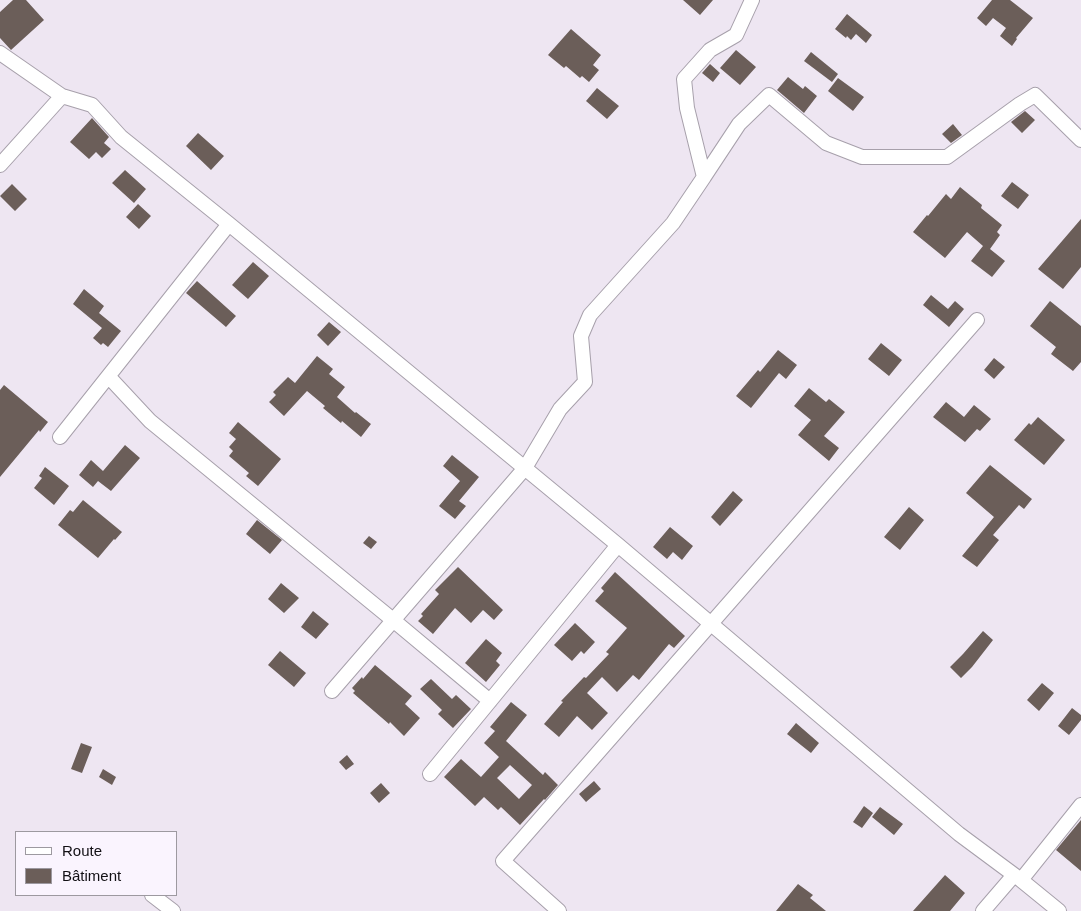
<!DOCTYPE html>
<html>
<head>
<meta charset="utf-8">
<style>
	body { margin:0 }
	#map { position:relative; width:1081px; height:911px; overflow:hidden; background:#eee6f2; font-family:Arial,sans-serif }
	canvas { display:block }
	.legend { position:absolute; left:15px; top:831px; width:162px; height:65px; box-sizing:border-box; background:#faf4fe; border:1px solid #9d99a0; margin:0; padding:6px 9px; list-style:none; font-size:15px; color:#121014 }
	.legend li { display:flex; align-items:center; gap:10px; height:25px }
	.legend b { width:25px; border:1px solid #9d99a0 }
</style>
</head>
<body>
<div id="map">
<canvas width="1081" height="911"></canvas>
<ul class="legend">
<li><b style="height:6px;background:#fff"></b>Route</li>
<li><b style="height:14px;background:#6b5e59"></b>Bâtiment</li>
</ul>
</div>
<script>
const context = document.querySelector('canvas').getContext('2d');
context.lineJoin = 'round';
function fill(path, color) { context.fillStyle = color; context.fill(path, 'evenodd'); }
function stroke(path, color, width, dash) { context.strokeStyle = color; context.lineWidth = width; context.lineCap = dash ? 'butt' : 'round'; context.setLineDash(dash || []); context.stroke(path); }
const building = new Path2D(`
	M13 0H26L44 20 11 50 0 38V12Z
	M683 0H713L700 15Z
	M992 0H1010L1033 18 1016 38 1017 39 1012 46 1000 36 1006 28 993 18 986 26 977 18Z
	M847 14 872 35 866 43 856 34 851 40 847 36 846 38 835 29Z
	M571 29 601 55 593 65 599 70 589 82 582 76 580 78 566 66 564 68 548 55Z
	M736 50 756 67 740 85 720 68Z
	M811 52 838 74 832 82 804 61Z
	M710 64 720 73 713 82 702 73Z
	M788 77 803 89 805 86 817 96 804 113 777 90Z
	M838 78 864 97 853 111 828 91Z
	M597 88 619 106 607 119 586 101Z
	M1025 111 1035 120 1022 133 1011 122Z
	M92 118 109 137 104 143 111 149 102 158 96 152 89 159 70 142Z
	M953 124 962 135 951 143 942 134Z
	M198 133 224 156 211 170 186 146Z
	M125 170 146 189 134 203 112 183Z
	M1012 182 1029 195 1018 209 1001 196Z
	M12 184 27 199 15 211 0 196Z
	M960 187 982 205 981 208 1002 225 997 232 1000 235 990 249 1005 261 992 277 971 261 983 246 967 232 945 258 913 232 927 215 928 216 946 194 951 199Z
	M138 204 151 216 139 229 126 217Z
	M1081 219V267L1063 289 1038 269Z
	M253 262 269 276 248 299 232 285Z
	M197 281 236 316 226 327 186 293Z
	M84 289 104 306 99 313 121 331 108 347 103 343 101 345 93 338 102 328 73 304Z
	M931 295 948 309 955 301 964 309 949 327 923 305Z
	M1050 301 1081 326V362L1073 371 1051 354 1056 347 1030 326Z
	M329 322 341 332 328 346 317 335Z
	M881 343 902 360 889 376 868 359Z
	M778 350 797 365 786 379 779 373 751 408 736 396 758 370 760 372Z
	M317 356 333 369 329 374 345 387 337 397 355 413 356 412 371 424 361 437 342 421 341 423 323 408 325 406 307 391 284 416 269 402 276 395 273 392 288 377 295 383Z
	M994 358 1005 367 994 379 984 370Z
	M4 385 48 422 40 432 39 430 0 477V390Z
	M809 388 826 402 829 399 845 412 824 436 839 448 829 461 798 435 811 420 794 406Z
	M946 402 964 417 974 405 991 419 980 431 977 429 965 442 933 417Z
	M1038 417 1065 440 1044 465 1014 440 1029 423 1031 425Z
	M238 422 281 459 258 486 246 476 249 473 229 456 233 451 229 447 236 439 229 433Z
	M125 445 140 458 111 491 98 481 93 487 79 475 91 460 103 471Z
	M452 455 479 477 459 501 466 506 455 519 439 506 460 481 443 466Z
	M990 465 1032 499 1024 509 1019 505 993 535 999 540 977 567 962 556 994 517 966 493Z
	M45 467 69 486 54 505 34 488 42 478 39 476Z
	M733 491 743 500 720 526 711 517Z
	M83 500 122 532 115 540 114 539 98 558 58 525 70 510 73 512Z
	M909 507 924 520 900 550 884 537Z
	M257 520 282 540 270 554 246 534Z
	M670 527 693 546 682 560 673 552 667 559 653 547Z
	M369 536 377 542 371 549 363 543Z
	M458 567 503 610 494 620 483 610 471 623 455 608 433 634 418 621 423 616 421 614 439 594 435 590Z
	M615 572 685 636 674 648 669 644 639 680 633 675 617 692 602 677 587 693 608 713 592 730 577 716 559 737 544 724 563 702 561 701 584 677 586 678 609 654 606 652 627 628 595 601 604 591 601 588Z
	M281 583 299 598 284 613 268 599Z
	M313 611 329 624 316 639 301 627Z
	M575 623 595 642 584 654 581 651 572 661 554 645Z
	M983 631 993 640 972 667 961 678 950 667 963 654Z
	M486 639 502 653 496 661 500 665 486 682 465 663Z
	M280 651 306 673 294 687 268 665Z
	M375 665 412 696 405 704 420 718 404 736 390 722 389 724 353 693 355 691 352 688 362 677 363 679Z
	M431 679 452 699 456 695 471 709 453 728 438 714 442 710 420 689Z
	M1042 683 1054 693 1039 711 1027 700Z
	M511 702 527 715 506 741 543 775 545 772 558 785 545 800 544 799 520 825 501 807 498 810 484 797 475 806 444 777 461 759 481 777 499 757 484 743 495 731 490 727ZM510 765 532 785 519 799 497 778Z
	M1072 708 1081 715V720L1069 735 1058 726Z
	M796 723 819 743 811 753 787 734Z
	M81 743 92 747 82 773 71 769Z
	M347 755 354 764 346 770 339 762Z
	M103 769 116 777 112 785 99 777Z
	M594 781 601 789 586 802 579 794Z
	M381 783 390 793 379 803 370 793Z
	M864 806 873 813 862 828 853 822Z
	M880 807 903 824 894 835 872 817Z
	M1081 820V871L1056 850Z
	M945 875 965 893 950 911H913Z
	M798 884 813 895 810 898 826 911H776Z`);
const minor = new Path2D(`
	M0 53 62 96
	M0 165 62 96 92 105 121 137 229 224 618 545 959 834 1021 880 1059 911
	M704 177 739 124 769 95 826 143 862 157H947L1020 104 1035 95 1081 140
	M109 377 150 421 393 620 490 701
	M60 437 229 224
	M332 691 525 468 560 409 585 382 581 336 590 315 673 223 704 177 687 108 684 79 710 50 736 35 752 0
	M430 774 618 545
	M1021 880 1081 805
	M152 895 173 911
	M559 911 503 861 977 320
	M983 911 1014 875`);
fill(building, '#6b5e59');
stroke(minor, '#a7a0ab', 16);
stroke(minor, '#fff', 14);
</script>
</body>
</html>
